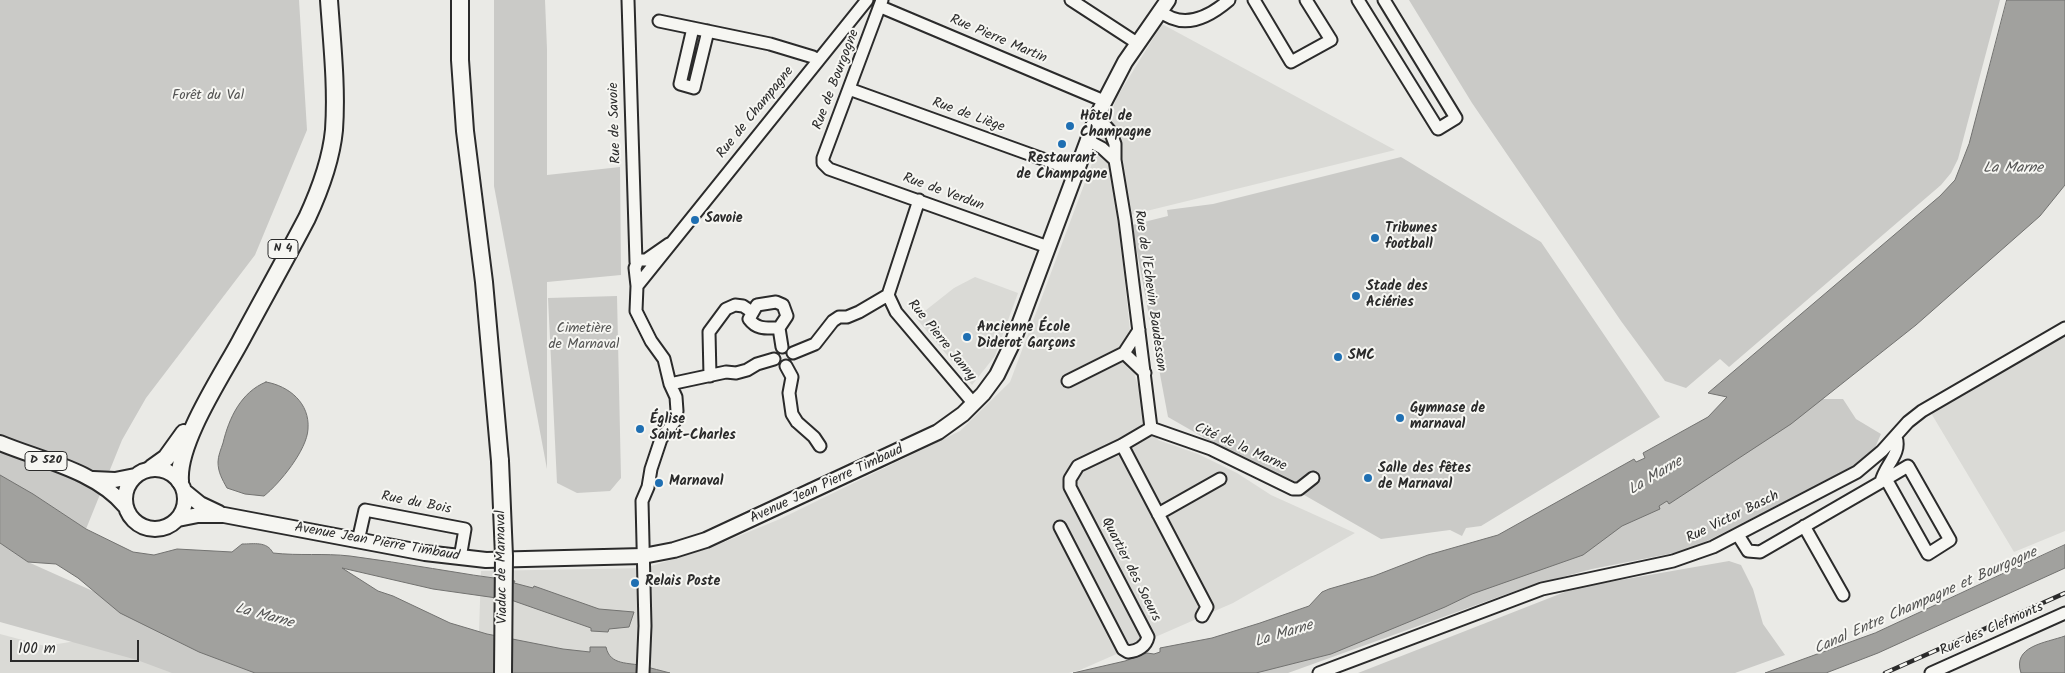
<!DOCTYPE html>
<html>
<head>
<meta charset="utf-8">
<style>
	body { margin:0 }
	#map { position:relative; width:2065px; height:673px; overflow:hidden; background:#eaeae6; font-family:Kalam,sans-serif }
	canvas { display:block }
	.scale { position:absolute; left:10px; top:640px; width:129px; height:22px; box-sizing:border-box; border:2px solid #2b2b2b; border-top:0; padding-left:6px; font-size:15px; line-height:18px; white-space:nowrap; color:#2b2b2b; -webkit-text-stroke:4px #f6f6f2; paint-order:stroke }
</style>
</head>
<body>
<div id="map">
<canvas width="2065" height="673"></canvas>
<div class="scale">100 m</div>
</div>
<script>
const context = document.querySelector('canvas').getContext('2d');
context.lineJoin = 'round';
function fill(path, color) { context.fillStyle = color; context.fill(path, 'evenodd'); }
function stroke(path, color, width, dash) { context.strokeStyle = color; context.lineWidth = width; context.lineCap = dash ? 'butt' : 'round'; context.setLineDash(dash || []); context.stroke(path); }
function drawText(font, color, halo, rows, align = 'center') {
  context.font = font + ' Kalam,sans-serif'; context.lineWidth = 4; context.setLineDash([]); context.textBaseline = 'middle'; context.strokeStyle = halo; context.fillStyle = color; for (const [text, x, y, turn = 0] of rows) {
    context.save(); context.translate(x, y); context.rotate((+turn || 0) * Math.PI / 180); context.textAlign = isNaN(turn) ? turn : align; if (halo) context.strokeText(text, 0, 0); context.fillText(text, 0, 0); context.restore();
  }
}
const built = new Path2D(`
	M1162 24 1395 150 1118 218 1135 377 1158 440 1198 454 1237 473 1271 495 1355 533 1233 603 1080 670 1069 673H459L479 632 481 571 645 568 712 547 780 519 960 431 1010 382 1117 97Z
	M975 277 1018 293 995 356 972 385 916 318 954 288Z
	M2065 335V531L2014 552 1931 413Z
	M151 629 255 673H0V634L45 646Z`);
const green = new Path2D(`
	M0 0H299L307 130 255 255 146 398 122 440 86 529 37 497 0 475Z
	M494 0H545L547 49V175L620 167 621 275 547 282V469L494 186Z
	M1409 0H2000L1958 159 1951 173 1941 185 1729 367 1720 359 1686 388 1665 381 1621 321 1472 103Z
	M1401 157 1541 242 1660 417 1481 526 1466 528 1462 536 1450 530 1381 539 1168 417 1132 225 1168 216 1167 210 1213 204Z
	M617 296 621 478 610 491 577 493 557 483 548 298Z
	M1814 399H1843L1856 419 1881 434 1874 450 1847 471 1689 550 1592 569 1529 586 1288 673H1229Z
	M0 543 28 562 276 673H172L137 660 0 622Z
	M1729 561 1741 565 1753 589 1763 624 1785 655 1735 673H1358L1575 588Z`);
const water = new Path2D(`
	M2007 0H2065V185L2040 216 1916 325 1791 424 1669 504 1667 501 1659 506 1660 509 1622 526 1583 555 1472 594 1445 607 1331 654 1256 673H1073L1125 661 1147 653 1154 654 1160 652V648L1212 638 1260 623 1309 606 1322 592 1329 589 1374 576 1428 555 1498 535 1634 459 1636 462 1645 458 1643 453 1708 417 1727 397 1708 393 1940 196 1955 180 1969 144Z
	M266 382C289 386 310 403 308 429 307 450 280 483 264 496L245 494 227 488C222 479 218 472 218 462 218 456 221 449 223 443 229 418 241 392 266 382Z
	M0 475 33 494 86 529 133 552 154 555 177 549 232 552 242 544C254 544 267 541 273 553 299 556 324 553 350 556 405 563 460 574 515 581L514 583 533 588 534 586 599 609 634 612 629 627 609 629 608 632 591 631V628L511 600 433 589 342 568 378 591 393 596 450 623 487 634 563 649 590 652V647H606C610 666 629 662 643 666 652 668 661 671 670 673H255L199 652 120 613 78 578 56 564 28 562 0 543Z
	M2065 545V568L1878 653 1826 673H1765L1875 633Z
	M2065 636V673H2021C2012 646 2045 643 2065 636Z`);
const minor = new Path2D(`
	M628 0 636 262
	M882 0 823 158V163L829 169 1048 247
	M1071 0 1137 43
	M1254 0 1291 62 1331 40 1306 0
	M1358 0 1438 129 1456 118 1384 0
	M881 7 1104 101
	M1160 11C1183 30 1208 18 1229 0
	M659 21 770 44 813 57 818 61
	M693 28 680 84 694 88 708 31
	M849 89 1076 171
	M1097 116 1110 131 1115 144V160L1125 220 1151 428
	M1087 140 1102 148 1115 160
	M637 286 867 0
	M888 295 896 312 974 404
	M779 328C767 328 757 330 749 319L757 305 776 302 783 305 787 316 779 328 782 347
	M793 353 815 344 833 321 839 317H847L859 312 888 295 919 200
	M1124 353 1139 330
	M786 366 792 377 789 393 792 414 797 422 814 437 820 446
	M710 376 709 332 726 309 735 305 743 306 752 312
	M1068 381 1124 353 1145 373
	M670 384 726 372 736 373 747 370 757 364 774 359
	M1151 428 1211 449 1293 489H1299L1313 478
	M1122 445 1207 607 1202 616
	M1881 482 1908 466 1950 540 1928 554 1886 479
	M1158 514 1220 479
	M1804 526 1843 595
	M1060 527 1123 649 1128 652C1138 651 1146 646 1148 637L1070 487V479L1078 466 1122 445 1151 428
	M1738 535 1748 551 1760 552 1881 482C1884 466 1902 454 1896 437
	M358 541 365 510 465 529 460 558
	M643 673 645 626 642 501 648 487 651 469 661 439 675 421 677 411 676 397 670 384 664 359 651 341 636 311 637 286 635 268 638 260H646L669 244
	M1319 673 1542 589 1673 561 1713 547 1857 472 1882 451 1908 422 1922 411 2065 328
	M1931 673 2065 613`);
const major = new Path2D(`
	M0 443C41 460 96 471 125 506
	M125 499a30 30 0 1 1 60 0a30 30 0 1 1-60 0Z
	M93 479 115 480 135 476
	M184 491 200 504 219 513
	M178 519 198 515H224L425 553 486 560 643 556 674 550 706 540 938 432 963 414 983 394 997 375 1012 344 1097 116 1125 62 1168 0`);
const highway = new Path2D(`
	M460 0V60L465 131 484 282 500 461
	M152 468 166 458 184 433
	M180 481C177 443 221 377 240 342 262 301 285 260 307 218 320 190 331 161 334 130 337 87 332 43 329 0`);
const rail = new Path2D(`
	M1885 673 2065 593`);
const highwayBridge = new Path2D(`
	M500 461 504 556 503 673`);
const markers = [
	[1070,126,5,"#1f6fb2"],
	[1062,144,5,"#1f6fb2"],
	[695,220,5,"#1f6fb2"],
	[1375,238,5,"#1f6fb2"],
	[1356,296,5,"#1f6fb2"],
	[967,337,5,"#1f6fb2"],
	[1338,357,5,"#1f6fb2"],
	[1400,418,5,"#1f6fb2"],
	[640,429,5,"#1f6fb2"],
	[1368,478,5,"#1f6fb2"],
	[659,483,5,"#1f6fb2"],
	[635,583,5,"#1f6fb2"]
];
const shields = [
	[283,249,30],
	[46,461,42]
];
const shieldNames = [
	["N 4",283,249],
	["D 520",46,461]
];
const streetNames = [
	["Rue Pierre Martin",998,40,23],
	["Rue de Bourgogne",837,80,-69],
	["Rue de Champagne",756,113,-51],
	["Rue de Liège",968,116,20],
	["Rue de Savoie",616,123,-92],
	["Rue de Verdun",943,193,20],
	["Rue de l'Echevin Baudesson",1149,291,82],
	["Rue Pierre Janny",941,341,51],
	["Cité de la Marne",1240,448,24],
	["Avenue Jean Pierre Timbaud",827,485,-25],
	["Rue du Bois",416,504,11],
	["Rue Victor Basch",1733,518,-26],
	["Avenue Jean Pierre Timbaud",377,543,10],
	["Viaduc de Marnaval",503,567,-91],
	["Quartier des Soeurs",1130,570,63],
	["Rue des Clefmonts",1992,630,-24]
];
const parkNames = [
	["Forêt du Val",208,97],
	["Cimetière",584,330],
	["de Marnaval",584,346]
];
const poiNames = [
	["Hôtel de",1080,118],
	["Champagne",1080,134],
	["Restaurant",1062,160,"center"],
	["de Champagne",1062,176,"center"],
	["Savoie",705,220],
	["Tribunes",1385,230],
	["football",1385,246],
	["Stade des",1366,288],
	["Aciéries",1366,304],
	["Ancienne École",977,329],
	["Diderot Garçons",977,345],
	["SMC",1348,357],
	["Gymnase de",1410,410],
	["marnaval",1410,426],
	["Église",650,421],
	["Saint-Charles",650,437],
	["Salle des fêtes",1378,470],
	["de Marnaval",1378,486],
	["Marnaval",669,483],
	["Relais Poste",645,583]
];
const waterNames = [
	["La Marne",2013,169],
	["La Marne",1656,477,-31],
	["Canal Entre Champagne et Bourgogne",1926,602,-24],
	["La Marne",264,617,15],
	["La Marne",1284,635,-17]
];
fill(built, '#dadad6');
fill(green, '#cacac7');
fill(water, '#a1a19e');
stroke(water, '#727270', 1);
stroke(minor, '#2b2b2b', 15);
stroke(major, '#2b2b2b', 18);
stroke(highway, '#2b2b2b', 20);
stroke(minor, '#f6f6f2', 11);
stroke(major, '#f6f6f2', 14);
stroke(highway, '#f6f6f2', 16);
stroke(rail, '#2b2b2b', 4.5);
stroke(rail, '#f6f6f2', 2.5, [8]);
stroke(highwayBridge, '#2b2b2b', 20, []);
stroke(highwayBridge, '#f6f6f2', 16);
for (const [x, y, r, color] of markers) { const dot = new Path2D(); dot.arc(x, y, r, 0, 2 * Math.PI); context.fillStyle = color; context.fill(dot); stroke(dot, '#f6f6f2', 2); }
for (const [x, y, w] of shields) { const box = new Path2D(); box.roundRect(x - w / 2, y - 9.5, w, 19, 4); context.fillStyle = '#f6f6f2'; context.fill(box); stroke(box, '#2b2b2b', 1); }
drawText('bold 12px', '#2b2b2b', null, shieldNames);
drawText('14px', '#2b2b2b', '#f6f6f2', streetNames);
drawText('14px', '#535352', '#f6f6f2', parkNames);
drawText('bold 14px', '#2b2b2b', '#f6f6f2', poiNames, 'left');
drawText('italic 15px', '#545453', '#f6f6f2', waterNames);
</script>
</body>
</html>
